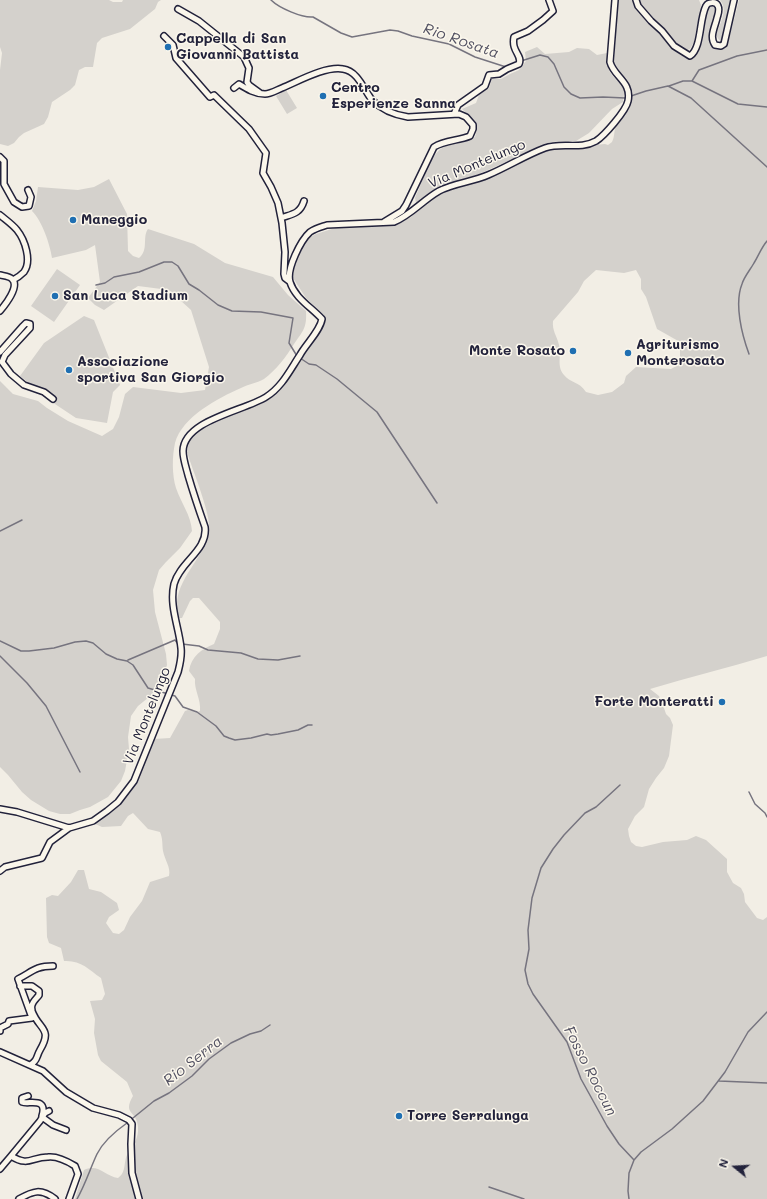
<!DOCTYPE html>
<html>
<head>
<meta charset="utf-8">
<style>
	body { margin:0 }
	#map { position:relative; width:767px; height:1199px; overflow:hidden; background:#f2eee5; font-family:Mali,sans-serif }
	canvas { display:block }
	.north { position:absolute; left:715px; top:1147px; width:40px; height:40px; -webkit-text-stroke:3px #fbf7ec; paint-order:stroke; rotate:288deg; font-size:11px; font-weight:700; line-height:16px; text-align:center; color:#22223b }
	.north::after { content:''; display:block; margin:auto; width:14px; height:18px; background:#22223b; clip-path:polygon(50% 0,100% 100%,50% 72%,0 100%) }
</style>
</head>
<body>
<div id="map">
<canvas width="767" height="1199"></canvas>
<div class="north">N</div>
</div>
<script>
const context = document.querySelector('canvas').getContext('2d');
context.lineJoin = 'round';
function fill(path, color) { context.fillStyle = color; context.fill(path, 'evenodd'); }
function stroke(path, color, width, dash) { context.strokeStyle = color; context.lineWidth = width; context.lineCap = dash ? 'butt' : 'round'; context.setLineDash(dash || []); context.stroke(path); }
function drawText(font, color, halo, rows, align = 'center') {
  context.font = font + ' Mali,sans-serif'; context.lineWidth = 3; context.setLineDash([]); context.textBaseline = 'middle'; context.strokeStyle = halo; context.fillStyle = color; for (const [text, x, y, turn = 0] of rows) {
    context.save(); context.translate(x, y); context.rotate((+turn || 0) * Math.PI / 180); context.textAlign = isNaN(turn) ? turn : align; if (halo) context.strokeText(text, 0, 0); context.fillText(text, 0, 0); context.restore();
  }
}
const green = new Path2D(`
	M0 0H109L113 2H122L123 0H161L158 2 155 9 130 29 102 38 97 43 93 67H85L79 70 75 85 70 90 52 102 48 117 44 124 24 133 19 137 14 143 8 146 0 144V70L2 53 0 47Z
	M618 0H633L635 6 649 21 673 50 684 57 688 58 694 55C698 41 700 19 707 7 709 4 710 5 713 4 723 12 706 32 711 45 718 49 722 50 728 43L739 0H767V656C728 668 689 677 650 689L659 696 662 702 666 714 670 718 673 725 669 756 664 768 656 778 649 789 644 807 635 816 628 829 629 836 631 842 636 846 642 847 663 842 687 840 696 836 706 840 727 859V872L733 883 741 888 744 894 745 902 757 918 763 920 767 917V1199H75L84 1170C98 1163 105 1176 118 1178 127 1172 123 1161 128 1153 133 1145 139 1138 138 1127 137 1110 122 1115 133 1096L127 1082 101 1061 98 1055 94 1033 95 1019 90 1001 102 1000 105 994 101 978C88 969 81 960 64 961L61 948 49 943 47 937 46 898 52 895 58 896 71 882 78 870H84L89 889 101 892 117 903 119 910 109 917 106 923 113 933 119 934 124 930 130 917 142 901 150 882 169 876C171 867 165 861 163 851 162 844 163 839 160 832L148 829 133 813 128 816 121 826 102 827 93 823C130 807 139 774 154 739L170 738 185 711 188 710 197 712 200 711C201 699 194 690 195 679L189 671C191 656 202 649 214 644L220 629V622L199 598H193L190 601 182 618H179C176 615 177 611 177 607 176 578 204 559 209 531 212 516 192 469 187 452L189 441 199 429 214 421 267 400 281 388 325 324 324 315 306 298 293 278V271L298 257 307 239 316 234 335 228 398 223 411 217 432 198 545 150 605 144 608 145 612 142C615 136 614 130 616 124 622 107 638 103 628 81 624 74 617 71 614 64ZM596 270 624 273 636 270 641 279V289L646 297 657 329 680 342V364L671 369 636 367 626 376 624 383 612 392 598 395 586 392C579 381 570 383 564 375 556 366 562 355 559 345 557 336 552 331 553 321L578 292 584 281Z
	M640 0H699L701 5 694 42 690 49 685 51 677 46 642 7Z
	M720 0H732L724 39 721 41 719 40 716 35C719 25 729 10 720 0Z
	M537 47 545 54 569 52 577 48 589 49 597 55 607 53C607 59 607 66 610 72 619 86 627 81 623 102L612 109 589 133 576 141 550 142 479 174 436 188 416 203 415 198C421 185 430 155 442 148 453 142 465 144 475 137L477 129 476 122 462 109 476 103 479 95 489 88 492 79H501L510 74 519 70 526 61 525 52Z
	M286 90 297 108 287 114 276 96Z
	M109 179 127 214 128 251 133 256 139 258C149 250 142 237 148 229L194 244 225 263 273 277 288 295 306 311C307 328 303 331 294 344 286 357 276 370 264 379 258 383 248 384 241 388 218 398 182 417 175 443 172 457 172 475 176 488 181 503 191 515 192 531L180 548 166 562 159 570 153 590 155 612 166 654 167 665 160 685 154 693 138 706 131 716 128 737 129 749 125 771 121 781 108 797 90 807 80 810 70 814H60L49 811 31 800 22 792 8 775 0 767V381L13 394 38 401 47 408 68 421 102 436 113 429 119 417 125 394 133 387 181 393 205 390 209 367 191 310 169 290 138 286 104 310 95 305 88 298 100 282 95 245 86 250 52 258C50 244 42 221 32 211L36 201 38 187 78 190 94 187Z
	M57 269 80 285 54 322 31 306Z
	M84 316 94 320 120 385 113 392 107 423 76 418 55 404 20 376 44 343Z`);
const stream = new Path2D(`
	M271 0C279 8 302 18 313 17L341 33 352 37 390 30 398 31 412 36 449 44 475 57 506 67 508 66
	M521 61 540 55 548 57 554 64 564 87 571 94 580 98 603 97 625 98 646 91 668 86 691 98 767 167
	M692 81 699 70 737 56 767 50
	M669 86 683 81H692L738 104 767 107
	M96 285 105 283 114 277 139 272 164 262H172L178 266 189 284 199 290 218 305 232 311 261 312 293 318 289 343 297 356
	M749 354C742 335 734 304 742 284 744 277 750 270 754 263 759 255 761 248 767 241
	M300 358 309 364 316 365 337 379 377 412 437 503
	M0 531 22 520
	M0 641 21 651H29L54 648 75 642 86 641 93 643 106 654 117 659 127 661 133 665 148 688 175 696 183 707 197 712 216 726 224 736 229 738 235 740 251 738 267 734 271 735 278 734 298 730 308 725H312
	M182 644 199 646 208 650 241 653 258 659 278 660 300 656
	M0 656 27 683 46 706 80 772
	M128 660 175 640 178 644
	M620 785 596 807 585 813 564 835 553 849 541 868 532 898 528 930 529 949 525 970 528 984 533 994 567 1042 581 1079 607 1126 619 1144 634 1160
	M749 792 755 804 765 813 767 817
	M719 1081 767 1083
	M133 1118 154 1101 169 1093 192 1076 209 1059 231 1043 250 1034 261 1031 270 1025
	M489 1187 524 1199
	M77 1199C85 1185 90 1169 97 1154 103 1142 117 1130 127 1123
	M629 1199 628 1191 629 1173 634 1160 641 1152 672 1129 703 1101 725 1072 748 1032 767 1012`);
const minor = new Path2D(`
	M636 0 638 6 651 21 662 31 674 46 690 56C702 48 699 19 706 6 708 2 716 1 718 6 720 10 718 14 717 18 715 27 709 37 715 45L721 46 724 44 734 0
	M178 9 199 21 244 57 249 68 247 82 249 85 260 93
	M164 36 173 45 176 58 210 97 214 95 249 129 266 153 263 173 271 187 278 203 282 223 285 252 284 274 285 278 289 281
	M234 88 239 84C247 89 255 94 265 94 270 94 277 90 282 88 299 81 325 66 343 69 358 71 364 90 372 100 381 109 395 115 408 117L459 114 466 117 473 125V129L470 136C458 141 445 140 434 147L406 205 402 211 384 222
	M454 114 458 105 485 86 489 75 499 74 507 69 519 64C523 55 511 52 514 37L528 31 543 20 553 11 549 0
	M0 157 4 161V184L14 202 22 207 29 206 31 197 28 190
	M0 215C6 220 12 224 17 230 25 240 32 261 24 272 21 275 17 278 13 280
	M281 218C292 214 300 214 304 201
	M0 275C4 276 9 276 12 279 20 286 5 305 0 311
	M0 352 23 326 26 323 30 324V328L5 355 2 362 11 374 24 385 44 392 53 399
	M0 809 17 812 69 828 93 821 107 811 118 802 134 781 178 672C180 664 182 657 181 648 179 627 169 606 174 584 180 562 208 550 205 527 199 510 193 492 188 475 186 467 183 459 183 451 184 420 244 411 266 397 282 387 290 370 300 355 306 344 320 331 322 319 311 307 295 298 290 282 286 269 301 240 310 232 316 228 321 227 327 225L394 222C411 215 423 200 439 191 454 183 472 182 488 175 507 167 526 155 545 148 562 142 580 150 596 141 604 136 626 111 628 101 632 82 614 77 610 62L615 0
	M0 871 5 867 42 858 50 842 69 828
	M20 986H32L39 991V995C37 998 33 1001 32 1005 31 1008 32 1008 32 1011 39 1030 53 1028 40 1050 36 1057 38 1060 30 1065
	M2 1027 8 1024 9 1021 32 1018 18 979C32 972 35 966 53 966
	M0 1031V1030
	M0 1052 43 1071 66 1092 93 1108 119 1115 129 1120 132 1124 131 1144 132 1173 139 1199
	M28 1096 22 1098V1102C28 1105 48 1096 42 1116
	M49 1111 45 1113 40 1121 11 1156C29 1167 31 1157 48 1157 57 1156 67 1161 75 1166L78 1174 69 1199
	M42 1117 53 1125 66 1130
	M0 1169 11 1156
	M19 1199C33 1191 41 1188 55 1199`);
const markers = [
	[168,47,4,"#1f6fb2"],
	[323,96,4,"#1f6fb2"],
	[73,220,4,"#1f6fb2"],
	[55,296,4,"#1f6fb2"],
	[573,351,4,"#1f6fb2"],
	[628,353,4,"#1f6fb2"],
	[69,370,4,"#1f6fb2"],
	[722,702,4,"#1f6fb2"],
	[399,1116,4,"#1f6fb2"]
];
const poiNames = [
	["Cappella di San",176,39],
	["Giovanni Battista",176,55],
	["Centro",331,88],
	["Esperienze Sanna",331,104],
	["Maneggio",81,220],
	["San Luca Stadium",63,296],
	["Agriturismo",636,345],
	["Monterosato",636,361],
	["Monte Rosato",565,351,"right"],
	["Associazione",77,362],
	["sportiva San Giorgio",77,378],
	["Forte Monteratti",714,702,"right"],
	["Torre Serralunga",407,1116]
];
const streetNames = [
	["Via Montelungo",477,164,-23],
	["Via Montelungo",147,716,-68]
];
const waterNames = [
	["Rio Rosata",461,41,19],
	["Rio Serra",193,1061,-38],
	["Fosso Roccun",590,1071,63]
];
fill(green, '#d4d1cc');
stroke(stream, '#76747f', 1.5);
stroke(minor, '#22223b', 8);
stroke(minor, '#fbf7ec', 5);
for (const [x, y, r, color] of markers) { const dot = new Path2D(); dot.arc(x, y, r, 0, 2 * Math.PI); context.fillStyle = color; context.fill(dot); stroke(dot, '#fbf7ec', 1.5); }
drawText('bold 14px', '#22223b', '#fbf7ec', poiNames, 'left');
drawText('14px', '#22223b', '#fbf7ec', streetNames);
drawText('italic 15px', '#535263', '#fbf7ec', waterNames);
</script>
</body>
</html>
